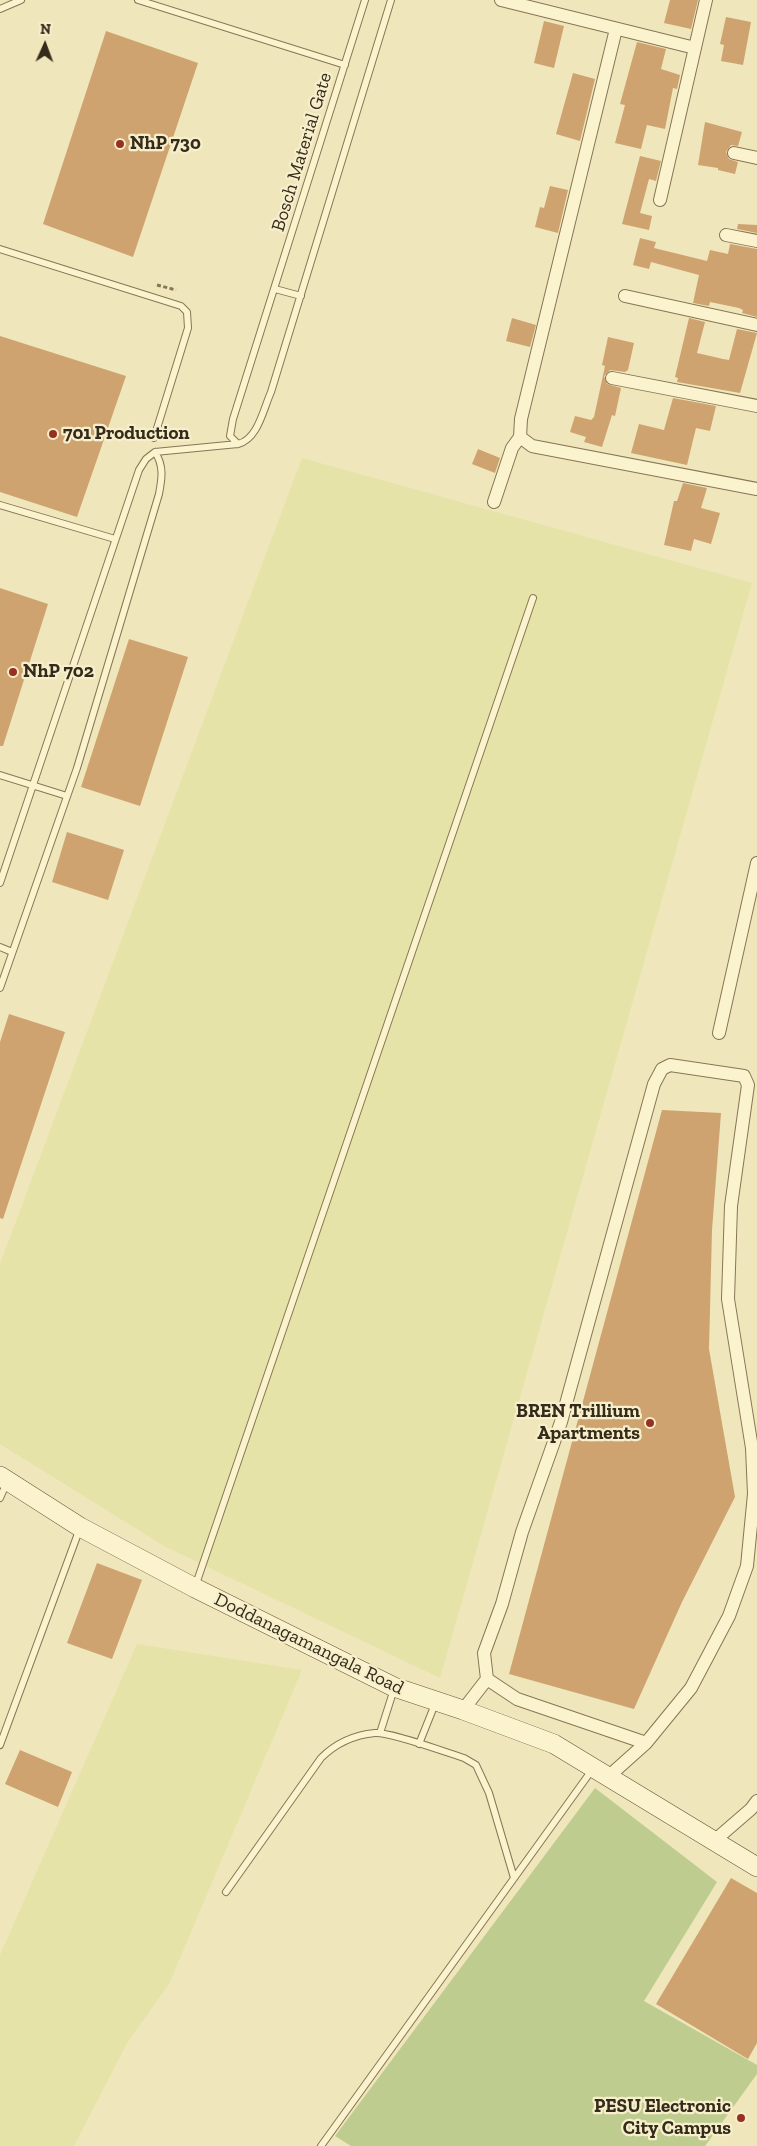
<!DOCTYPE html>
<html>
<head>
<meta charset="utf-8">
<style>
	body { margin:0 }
	#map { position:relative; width:757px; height:2146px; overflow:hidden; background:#efe6bb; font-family:"Zilla Slab",serif }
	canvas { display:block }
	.north { position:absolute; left:20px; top:20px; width:50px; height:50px; -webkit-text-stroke:4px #f7efcb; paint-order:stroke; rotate:2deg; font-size:14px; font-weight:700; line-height:20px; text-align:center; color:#352b1a }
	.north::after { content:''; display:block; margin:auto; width:18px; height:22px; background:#352b1a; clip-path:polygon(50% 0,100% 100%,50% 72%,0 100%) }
</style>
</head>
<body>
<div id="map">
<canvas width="757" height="2146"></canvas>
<div class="north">N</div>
</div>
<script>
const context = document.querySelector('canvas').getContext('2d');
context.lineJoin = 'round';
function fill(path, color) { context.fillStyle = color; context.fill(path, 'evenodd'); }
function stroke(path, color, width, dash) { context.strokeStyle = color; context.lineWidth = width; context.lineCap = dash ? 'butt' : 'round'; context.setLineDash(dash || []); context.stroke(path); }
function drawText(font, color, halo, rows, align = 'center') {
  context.font = font + ' "Zilla Slab",serif'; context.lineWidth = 4.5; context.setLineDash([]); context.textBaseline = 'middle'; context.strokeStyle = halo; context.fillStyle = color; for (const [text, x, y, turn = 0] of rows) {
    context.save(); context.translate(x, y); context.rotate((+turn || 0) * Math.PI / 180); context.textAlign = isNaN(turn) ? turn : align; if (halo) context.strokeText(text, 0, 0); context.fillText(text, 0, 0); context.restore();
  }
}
const farmland = new Path2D(`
	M302 458 752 583 440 1678 164 1546 0 1444V1264Z
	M137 1644 302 1670 169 1984 127 2043 74 2146H0V1955Z`);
const green = new Path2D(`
	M595 1788 717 1882 644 2001 757 2065V2074L705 2146H351L335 2136Z`);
const building = new Path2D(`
	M670 0H698L691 29 664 23Z
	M726 17 751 22 743 65 721 61 724 45 720 44Z
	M544 21 564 26 554 68 534 63Z
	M106 31 198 63 133 257 43 224Z
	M637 42 666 49 661 69 680 75 677 89 673 88 665 129 647 125 641 149 615 143 625 105 620 104Z
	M573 73 595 79 580 141 556 134Z
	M705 122 742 132 738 146 731 145 726 152 729 159 738 162 735 174 718 170V168L698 165Z
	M640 156 661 161 656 181 649 179 640 213 652 216 649 230 622 224Z
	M550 186 568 190 558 233 535 227 540 207 544 208Z
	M738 224 757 225V233L737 229Z
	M640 238 656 242 654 248 707 261 710 250 728 254 730 244 757 249V317L742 313 743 310 739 308 710 302 709 306 693 303 699 275 651 262 649 269 633 265Z
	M512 318 536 325 530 347 506 341Z
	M689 318 705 322 697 353 723 359 729 360 737 329 757 333 740 393 677 382 678 378 675 377Z
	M0 336 126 376 77 517 0 492Z
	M608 337 634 343 628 370 625 372 610 370 604 376 607 384 621 388 615 416 612 415 602 447 584 442 586 437 570 432 575 416 591 420 594 417 605 366 602 365Z
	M673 398 716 406 710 431 696 428 687 465 631 453 639 424 664 430Z
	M478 449 500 458 495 473 472 464Z
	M683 483 707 488 701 508 720 513 711 544 694 539 691 551 664 545 674 501H677Z
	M0 588 48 604 3 746H0Z
	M129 639 188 657 140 806 81 787Z
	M67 832 124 850 108 900 52 882Z
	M9 1014 65 1032 3 1219 0 1218V1042Z
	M662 1110 721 1113 712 1230 709 1349 735 1497 682 1602 634 1709 509 1674Z
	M97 1563 142 1580 112 1659 67 1643Z
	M20 1750 72 1772 58 1807 5 1784Z
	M731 1878 757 1893V2043L748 2059 656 2004Z`);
const path = new Path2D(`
	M157 285 176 290`);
const lane = new Path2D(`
	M138 0 345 65
	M0 9 21 0
	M0 249 181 306 187 312 188 328 154 438
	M275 289 301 296
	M238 444 230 436 233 419 365 0
	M0 505 115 539
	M0 775 67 796
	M0 883 139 470 146 459 155 452 238 444C258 439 263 410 271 392L391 0
	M0 947 12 952
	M0 988 77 768 159 494C162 478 164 466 155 452
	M0 1498 7 1482
	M195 1587 533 598
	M380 1733 394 1689
	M419 1744 435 1704
	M0 1745 80 1528
	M226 1892 321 1758C335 1744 354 1735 375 1733 391 1732 445 1752 464 1758L476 1765 489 1793 514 1878
	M321 2146 592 1770`);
const street = new Path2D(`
	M501 0 695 48
	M616 29 521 419 520 437 532 446 757 489
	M734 153 757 158
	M660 200 706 0
	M726 235 757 241
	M625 296 757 325
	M612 378 757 406
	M494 502 512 448 520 437
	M719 1033 757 863
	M463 1710 487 1679
	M608 1777 646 1743 691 1688 729 1616 747 1566 754 1494 752 1448 728 1299 731 1206 748 1085 744 1076 670 1065 662 1069 654 1084 561 1422 522 1532 502 1604 484 1653 487 1679 517 1699 646 1743
	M714 1841 751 1809 757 1801`);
const secondary = new Path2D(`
	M0 1476 80 1527 195 1588 394 1687 463 1710 554 1744 757 1867`);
const markers = [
	[120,144,5,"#983022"],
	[53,434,5,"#983022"],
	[13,672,5,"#983022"],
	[650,1423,5,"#983022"],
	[741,2118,5,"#983022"]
];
const poiNames = [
	["NhP 730",130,144],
	["701 Production",63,434],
	["NhP 702",23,672],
	["BREN Trillium",640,1412,"right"],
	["Apartments",640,1434,"right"],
	["PESU Electronic",731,2107,"right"],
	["City Campus",731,2129,"right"]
];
const streetNames = [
	["Bosch Material Gate",302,152,-73],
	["Doddanagamangala Road",309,1644,26]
];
fill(farmland, '#e5e3a8');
fill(green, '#becd8f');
fill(building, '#cfa36f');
stroke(lane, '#877654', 8);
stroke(street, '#877654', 14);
stroke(secondary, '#685638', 20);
stroke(path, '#877654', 3, [4, 2.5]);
stroke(lane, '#faf3ce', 6);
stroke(street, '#faf3ce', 12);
stroke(secondary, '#faf3ce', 19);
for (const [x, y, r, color] of markers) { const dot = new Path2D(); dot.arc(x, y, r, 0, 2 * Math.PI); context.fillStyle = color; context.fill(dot); stroke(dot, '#f7efcb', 2); }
drawText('bold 19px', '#352b1a', '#f7efcb', poiNames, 'left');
drawText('19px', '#352b1a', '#f7efcb', streetNames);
</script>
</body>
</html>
